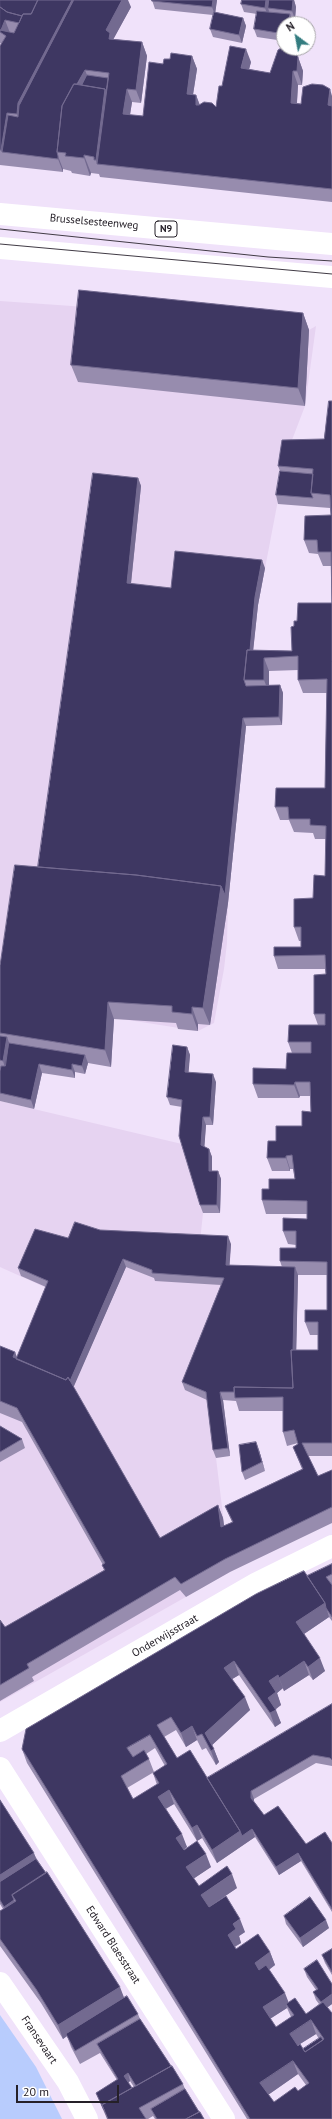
<!DOCTYPE html>
<html>
<head>
<meta charset="utf-8">
<style>
	body { margin:0 }
	#map { position:relative; width:332px; height:2119px; overflow:hidden; background:#f0e2fa; font-family:"PT Sans",sans-serif }
	canvas { display:block }
	.north { position:absolute; left:276px; top:16px; width:40px; height:40px; box-sizing:border-box; background:#fff; border:1px solid #a8a6a9; border-radius:50%; rotate:328deg; font-size:11px; font-weight:700; line-height:16px; text-align:center; color:#252028 }
	.north::after { content:''; display:block; margin:auto; width:14px; height:18px; background:#337c80; clip-path:polygon(50% 0,100% 100%,50% 72%,0 100%) }
	.scale { position:absolute; left:16px; top:2085px; width:103px; height:18px; box-sizing:border-box; border:2px solid #252028; border-top:0; padding-left:5px; font-size:12px; line-height:14px; white-space:nowrap; color:#252028; -webkit-text-stroke:3px #fff; paint-order:stroke }
</style>
</head>
<body>
<div id="map">
<canvas width="332" height="2119"></canvas>
<div class="north">N</div>
<div class="scale">20 m</div>
</div>
<script>
const context = document.querySelector('canvas').getContext('2d');
context.lineJoin = 'round';
function fill(path, color) { context.fillStyle = color; context.fill(path, 'evenodd'); }
function stroke(path, color, width, dash) { context.strokeStyle = color; context.lineWidth = width; context.lineCap = dash ? 'butt' : 'round'; context.setLineDash(dash || []); context.stroke(path); }
function drawText(font, color, halo, rows, align = 'center') {
  context.font = font + ' "PT Sans",sans-serif'; context.lineWidth = 4; context.setLineDash([]); context.textBaseline = 'middle'; context.strokeStyle = halo; context.fillStyle = color; for (const [text, x, y, turn = 0] of rows) {
    context.save(); context.translate(x, y); context.rotate((+turn || 0) * Math.PI / 180); context.textAlign = isNaN(turn) ? turn : align; if (halo) context.strokeText(text, 0, 0); context.fillText(text, 0, 0); context.restore();
  }
}
const built = new Path2D(`
	M0 301 72 306 309 330 316 326 305 406 287 453 258 605 228 903 227 943 224 969 214 1023 198 1031 122 1019 0 1009Z
	M0 1101 182 1144 203 1213 200 1242 231 1244 223 1400 209 1401 230 1572 0 1702V1369L15 1375 51 1290 0 1267Z`);
const water = new Path2D(`
	M0 2015 36 2067 62 2119H0Z`);
const street = new Path2D(`
	M0 1731 257 1583 332 1546
	M0 1768 224 2119
	M0 1983 68 2082 87 2119`);
const primary = new Path2D(`
	M0 214 332 244
	M0 248 332 277`);
const tram = new Path2D(`
	M0 229 268 257 332 261
	M0 244 332 274`);
const wall = new Path2D(`
	M0 0 131 7 113 39 142 42 147 56 141 103 132 102 130 115 143 116 163 64 170 59 192 56 197 69 193 95H196L200 105 216 107 222 86 251 62 249 69 270 73 298 57 303 71 302 85H298L297 103 301 104 332 96V202L100 177 99 174 91 173 90 176 72 173 71 171 63 169V172L0 165V46L1 44 0 43Z
	M152 0H217L215 12 243 18 246 26 242 43 213 37 210 29 213 15 155 9Z
	M242 0H294L296 7 295 19H291L293 23 292 24H284V41L257 37 254 29 257 14 244 12 241 4Z
	M303 313 309 330 305 406 78 382 71 365Z
	M332 401V1456H308L318 1476 332 1470V1523L230 1572 186 1597 180 1590 32 1677 34 1681 0 1701V1620L5 1627 104 1570 102 1565H103L22 1422 0 1413V1346L15 1352 17 1357 46 1287 21 1276 18 1268 68 1238 100 1230 231 1244 229 1265 282 1267 280 1261 296 1248V1245L288 1244 283 1231 307 1219V1214H266L262 1200 269 1189 295 1179 293 1169H290V1171H272L267 1158 276 1141 302 1126 311 1112 310 1096H300L299 1098H258L253 1084 286 1069 292 1053 288 1042 318 1025 314 1014 326 974 325 969H278L274 956 301 947V941H299L294 927 313 898 325 876 326 839H315L313 833 294 832 289 820H280L275 807 325 788 327 693H303L298 680V670L269 671V685H280L283 693 282 725 246 726 228 903 210 1025 198 1024V1031L178 1029 176 1023 114 1019 111 1067 88 1063 85 1074 75 1072V1078L42 1073 34 1109 0 1101V966L38 867 138 478 141 486 131 584 171 588 265 568 258 605 253 650 292 651 294 626 297 621 332 603 331 566H323L318 554 309 553 304 540 331 515 330 508 278 504 276 495 280 471 278 466 324 439ZM126 1267 154 1278 155 1281 221 1285 182 1382 185 1390 207 1400 213 1450 216 1458 230 1456 223 1400 236 1401 239 1411H283V1432L287 1446 298 1443V1444L293 1447 302 1469 225 1506 232 1522 224 1526 223 1518 218 1505 160 1538 73 1387ZM298 1275H327V1310L305 1322 310 1335H318V1350H296Z
	M187 1047 190 1055 188 1072 216 1082 213 1125H206L204 1147 209 1149 212 1157V1171H218L221 1179 220 1213H203L200 1205 182 1107 170 1105 167 1097Z
	M0 1426 22 1439 25 1448 0 1462Z
	M259 1450 265 1471 245 1480 242 1472Z
	M332 1564V1584H331L332 1585V1621L329 1617 304 1634 325 1671 313 1680 309 1675 284 1691 283 1688 277 1693 281 1705 275 1710 281 1723 275 1727 239 1675 232 1679 250 1710 212 1745 219 1762 216 1765 206 1748 202 1750 197 1740 186 1747 176 1730 164 1737 177 1758 207 1778 332 1704V1766L316 1763 254 1799V1801L264 1815 306 1844 332 1843V1912L301 1861 279 1875 255 1837 217 1863 202 1838 197 1841 174 1804 166 1809 187 1847 183 1850 211 1867 193 1879 199 1886 237 1888 209 1907 245 1932 239 1936 241 1943 235 1947 236 1949 270 1952 275 1965 269 1970 288 2003 306 2014 319 2004 316 2000 313 1992 316 1990 307 1977 304 1969 332 2004 327 2007 332 2119H247L27 1763 22 1749 307 1576ZM155 1748 165 1766 153 1773 157 1785 133 1799 127 1788 154 1772 149 1759 146 1754ZM287 2008 291 2017 276 2027 270 2019ZM316 2034 319 2039 303 2049 297 2046ZM298 2074 306 2085 298 2091 274 2102 268 2095Z
	M0 1800 124 1998 138 2014 140 2019 171 2066 183 2084 185 2089 204 2119H155L153 2116 148 2119H107L96 2093 117 2080 100 2053 80 2064 71 2047 67 2036 63 2039 41 2003 0 1946V1911L3 1909 0 1904ZM130 2081 134 2087 132 2088 128 2083Z
	M284 1916 329 1928 303 1947 286 1924Z
	M332 1949V1975L325 1963 322 1955Z`);
const shadedWall = new Path2D(`
	M72 0H82L23 130 17 114 18 103Z
	M122 0H128L131 7 113 40 114 52 106 30Z
	M213 0H217L215 15 212 7Z
	M266 0H271L268 8 269 11 268 16 265 8Z
	M293 0H294L296 7 295 19 292 11Z
	M290 14 293 23 292 24H288Z
	M243 18 246 26 242 43 239 35Z
	M5 20 10 33 0 32Z
	M142 42 147 56 141 103 136 90Z
	M246 49 251 62 246 81 241 68Z
	M192 56 197 69 191 107 187 94Z
	M298 57 303 71 302 85 297 71Z
	M85 70 90 83 64 110Z
	M293 71 298 85 296 116 291 103Z
	M105 89 108 99 97 164 96 160Z
	M127 89 132 102 128 127 123 114Z
	M330 89 332 96V116L328 105Z
	M196 95 201 109 196 105Z
	M7 113 12 129 2 152 1 150Z
	M84 155 91 173 90 176 84 158Z
	M58 156 63 169V172L58 159Z
	M303 313 309 330 305 406 298 388Z
	M138 478 141 486 130 592 127 583Z
	M262 560 265 568 258 605 250 680H247L255 597Z
	M264 658 269 671V693L264 680Z
	M280 685 283 693 282 725 279 717Z
	M243 718 246 726 228 903 210 1025 203 1008 221 886Z
	M108 1002 114 1019 111 1067 105 1050Z
	M192 1007 198 1024V1031L192 1014Z
	M7 1037 12 1051 7 1074 3 1061Z
	M187 1047 190 1055 188 1080 185 1072Z
	M85 1055 88 1063 85 1074 82 1066Z
	M39 1064 42 1073 34 1109 31 1100Z
	M72 1064 75 1072V1078L72 1070Z
	M213 1074 216 1082 213 1125 210 1117Z
	M295 1082 300 1096 299 1098 294 1085Z
	M203 1117 206 1125 204 1153 201 1145Z
	M209 1149 212 1157V1179L209 1171Z
	M286 1156 290 1169V1171L286 1158Z
	M218 1171 221 1179 220 1213 217 1205Z
	M228 1236 231 1244 229 1274 226 1265Z
	M123 1259 126 1267 71 1393 68 1385Z
	M295 1267 298 1275 296 1363 293 1355Z
	M15 1352 19 1364 13 1357Z
	M220 1392 223 1400 230 1456 228 1448Z
	M256 1442 259 1450 265 1471 262 1462Z
	M218 1505 223 1518 226 1541 221 1527Z
	M325 1603 329 1617 301 1636 296 1622Z
	M320 1658 325 1671 313 1680 308 1667Z
	M234 1661 239 1675 229 1681 224 1668Z
	M304 1661 309 1675 284 1691 279 1678Z
	M278 1675 283 1688 277 1693 281 1705 273 1711 268 1698 269 1681Z
	M245 1697 250 1710 210 1747 205 1733Z
	M276 1710 281 1723 275 1727 270 1713Z
	M192 1726 197 1740 186 1747 181 1733Z
	M214 1749 219 1762 216 1765 211 1751Z
	M169 1790 174 1804 163 1810 158 1797Z
	M251 1791 254 1799V1806L251 1798Z
	M197 1825 202 1838 197 1841 192 1828Z
	M252 1829 255 1837 217 1863 212 1850 240 1831Z
	M182 1834 187 1847 181 1852 176 1838Z
	M34 1853 39 1867 0 1892V1875Z
	M298 1853 301 1861 279 1875 276 1867Z
	M206 1854 211 1867 190 1881 186 1867Z
	M232 1874 237 1888 206 1909 201 1895Z
	M14 1900 17 1908 7 1915 4 1907Z
	M240 1919 245 1932 239 1936 241 1943 232 1948 228 1935 233 1924Z
	M326 1920 329 1928 303 1947 300 1938Z
	M270 1952 275 1965 260 1976 255 1963Z
	M120 1987 125 2000 66 2034 67 2036 63 2039 58 2025Z
	M285 1993 290 2006 286 2004 287 2008 268 2020 263 2007Z
	M332 1994V2004L324 2010 321 2002Z
	M311 2020 316 2034 295 2047 290 2034Z
	M293 2061 298 2074 265 2097 260 2083Z
	M128 2073 130 2081 127 2084 124 2076Z`);
const building = new Path2D(`
	M0 0H38L31 14H23L22 16 7 12 0 7Z
	M38 0H72L18 103 17 114 7 113 1 150H0V46L6 36 0 32V30L14 33 23 14H31Z
	M74 0H122L106 30 110 33 109 39 142 42 136 90 127 89 123 114 143 116 149 62 163 64 164 59H170L171 53 192 56 187 94 196 95V105H199L204 102 212 103 216 107 219 86H222L230 46 246 49 241 68 270 73 278 50 284 46V48H294L298 57 297 71H293L291 103 301 104 303 87 312 84 323 85 330 89 328 105 332 106V189L97 164 109 73 85 70 77 84H74L62 106 57 152 58 156V159L2 152 8 115 18 117 19 106Z
	M152 0H213L212 7 152 1Z
	M242 0H266L265 8 241 4Z
	M269 0H293L292 11 268 8Z
	M0 7 7 12 22 16 19 23 5 20 1 30H0Z
	M257 11 290 14 288 24H284V34L254 29Z
	M214 12 243 18 239 35 210 29Z
	M87 75 108 78 106 93 105 89 82 85Z
	M74 84 105 89 96 160H94V157L84 155V158L65 156 66 153 57 152 62 106Z
	M79 290 303 313 298 388 71 365Z
	M329 401H332V1443H302L318 1476 332 1470V1507L225 1559 181 1584 175 1577 27 1664 29 1668 0 1685V1620L5 1627 105 1570 102 1565 105 1563 17 1408 0 1401V1346L15 1352 13 1357 66 1380 68 1377 160 1538 218 1505 221 1527 233 1522 225 1506 303 1469 293 1447 298 1444 294 1430 283 1432V1397L235 1398 234 1387 293 1388 291 1350H318V1322H305V1310H327V1262L280 1261V1248H296V1231H283V1218L307 1219V1201L262 1200V1189H269V1179H295L292 1155 286 1156V1158H267L268 1141H276V1126H302V1111L311 1112 310 1082H295L294 1085 253 1084V1068L286 1069 287 1053H311V1042H288L289 1025H325V1014H314V975L326 974 325 955 274 956V947H301V927H294V899L313 898 314 875 325 876 326 826 310 825V819H289L288 807H275L276 788H325L327 679 298 680V656L264 658V680H244L247 650 292 651 291 627 294 626V621H297L298 603H332L331 552H318L317 540H304L305 516 331 515 330 495 311 493 313 469 278 466 282 440 324 439Z
	M280 471 313 474 311 493 313 498 276 495Z
	M93 473 138 478 127 583 171 588 175 551 262 560 255 597 250 650H247L244 680 246 686 280 685 279 717 243 718 225 895 221 886 136 875 38 867Z
	M15 865 136 875 221 886 203 1008 192 1007V1014L172 1012V1006L108 1002 105 1050 0 1033V966Z
	M0 1036 7 1037 3 1061 0 1060Z
	M9 1043 85 1055 82 1066 72 1064V1070L39 1064 31 1100 0 1093V1071L1 1066H5Z
	M173 1045 187 1047 185 1072 213 1074 210 1117H203L201 1145 209 1149V1171H218L217 1205H200L179 1136 182 1100 167 1097Z
	M75 1222 100 1230 228 1236 226 1265 295 1267 293 1350H291L293 1388 234 1387V1392H220L228 1448 213 1450 206 1392 182 1382 224 1278 152 1273V1270L123 1259 70 1381 68 1377 66 1380 16 1359 48 1281 18 1268 35 1229 68 1238Z
	M0 1426 22 1439 0 1452Z
	M256 1442 262 1462 242 1472 239 1445Z
	M332 1564V1574L326 1577 332 1585V1617L326 1608 325 1603 307 1576Z
	M304 1571 325 1603 296 1622 320 1658 308 1667 304 1661 279 1678 278 1675 269 1681 276 1692 268 1698 276 1710 270 1713 234 1661 224 1668 245 1697 205 1733 214 1749 211 1751 202 1734 197 1736 192 1726 181 1733 171 1717 157 1725 177 1758 190 1750 240 1831 212 1850 197 1825 192 1828 169 1790 158 1797 182 1834 176 1838 184 1850 197 1841 206 1854 186 1867 199 1886 227 1866 232 1874 201 1895 209 1907 226 1896 240 1919 233 1924 236 1929 228 1935 236 1949 258 1934 270 1952 255 1963 259 1970 266 1965 285 1993 263 2007 276 2027 294 2015 286 2004 295 1998 306 2014 323 2002 332 2013V2119H250L22 1749 26 1729 256 1594ZM150 1735 167 1764 153 1773 159 1783 133 1799 121 1776 149 1759 144 1750 133 1757 127 1748ZM311 2020 324 2039 305 2052 300 2044 298 2046 290 2034ZM293 2061 309 2083 298 2091 295 2087 274 2102 260 2083Z
	M332 1704V1760L330 1758 313 1755 251 1791V1798L264 1815 278 1806 306 1844 325 1832 332 1843V1909L298 1853 276 1867 252 1829 242 1836 240 1831 207 1778Z
	M0 1800 34 1853 0 1875Z
	M36 1859 46 1873 12 1895 14 1900 4 1907 0 1900V1882Z
	M47 1872 120 1987 58 2025 36 1989 0 1939V1911L16 1901 12 1895Z
	M310 1897 326 1920 300 1938 284 1916Z
	M332 1949V1972L322 1955Z
	M317 1960 332 1984V1994L321 2002 313 1992 318 1989 304 1969Z
	M127 1996 138 2014 75 2051 66 2034Z
	M140 2019 171 2066 136 2086 128 2073 124 2076 132 2088 102 2105 104 2110 96 2093 118 2079 97 2044Z
	M321 2037 323 2040 305 2052 303 2049Z
	M172 2066 183 2084 139 2108 146 2119H108L102 2105Z
	M185 2089 199 2112 186 2119H157L151 2109Z
	M200 2112 204 2119H186Z`);
const shields = [
	[166,229,22]
];
const shieldNames = [
	["N9",166,229]
];
const streetNames = [
	["Brusselsesteenweg",94,222,5],
	["Onderwijsstraat",165,1636,-30],
	["Edward Blaesstraat",113,1945,57],
	["Fransevaart",39,2040,56]
];
fill(built, '#e6d3f1');
fill(water, '#b8ccfd');
stroke(street, '#fff', 22);
stroke(primary, '#fff', 22);
stroke(tram, '#413b45', 1);
fill(wall, '#978cae');
fill(shadedWall, '#736a90');
fill(building, '#3e3762');
stroke(building, '#736a90', 1);
for (const [x, y, w] of shields) { const box = new Path2D(); box.roundRect(x - w / 2, y - 8, w, 16, 3); context.fillStyle = '#fff'; context.fill(box); stroke(box, '#252028', 1); }
drawText('bold 10px', '#252028', null, shieldNames);
drawText('11px', '#252028', '#fff', streetNames);
</script>
</body>
</html>
